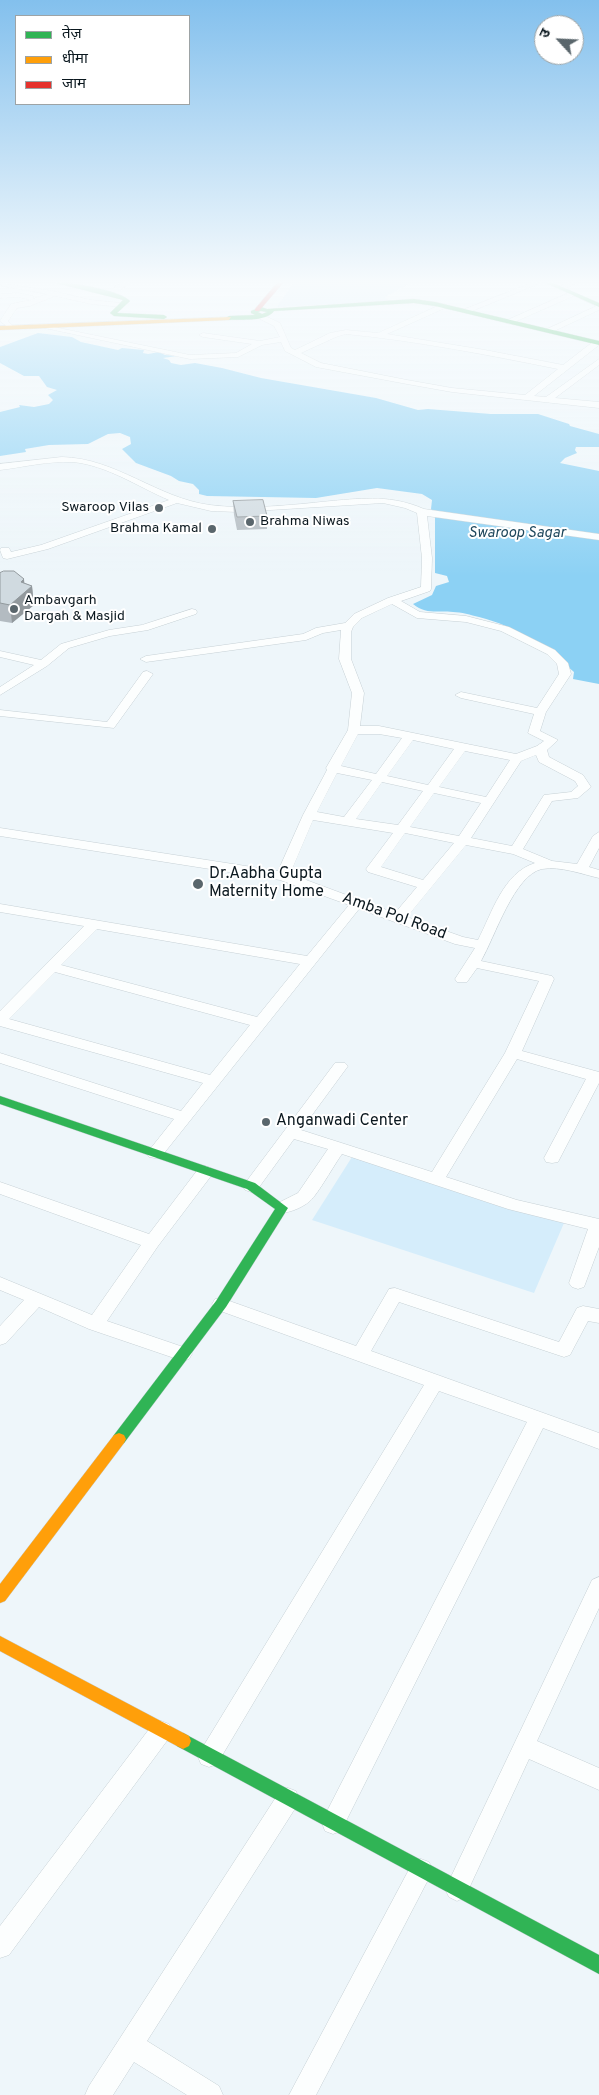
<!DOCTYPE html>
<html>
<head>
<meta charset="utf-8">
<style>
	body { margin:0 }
	#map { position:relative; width:599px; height:2095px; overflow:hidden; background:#eef6fa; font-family:Overpass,"Noto Sans Devanagari",sans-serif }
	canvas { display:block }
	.legend { position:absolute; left:15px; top:15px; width:175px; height:90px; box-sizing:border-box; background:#fff; border:1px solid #9da3a5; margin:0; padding:6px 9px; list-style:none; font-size:15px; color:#0b181f }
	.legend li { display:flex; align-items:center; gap:10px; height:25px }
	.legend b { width:25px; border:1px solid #9da3a5 }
	.north { position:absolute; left:534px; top:15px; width:50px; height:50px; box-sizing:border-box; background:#fff; border:1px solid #9da3a5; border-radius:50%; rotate:295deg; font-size:14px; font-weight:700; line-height:20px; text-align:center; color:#0b181f }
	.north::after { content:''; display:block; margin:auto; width:18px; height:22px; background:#5a666c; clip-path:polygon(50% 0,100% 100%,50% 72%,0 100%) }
</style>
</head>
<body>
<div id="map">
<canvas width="599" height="2095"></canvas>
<ul class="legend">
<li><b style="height:6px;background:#30b455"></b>तेज़</li>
<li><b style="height:6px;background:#ff9f0a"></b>धीमा</li>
<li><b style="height:6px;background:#e5322d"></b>जाम</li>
</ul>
<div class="north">उ</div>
</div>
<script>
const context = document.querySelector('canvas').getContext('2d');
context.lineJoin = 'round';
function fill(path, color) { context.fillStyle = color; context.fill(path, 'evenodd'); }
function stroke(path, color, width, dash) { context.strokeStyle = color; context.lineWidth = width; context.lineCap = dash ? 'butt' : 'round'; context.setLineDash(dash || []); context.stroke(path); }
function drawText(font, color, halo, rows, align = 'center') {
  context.font = font + ' Overpass,sans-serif'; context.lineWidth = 4; context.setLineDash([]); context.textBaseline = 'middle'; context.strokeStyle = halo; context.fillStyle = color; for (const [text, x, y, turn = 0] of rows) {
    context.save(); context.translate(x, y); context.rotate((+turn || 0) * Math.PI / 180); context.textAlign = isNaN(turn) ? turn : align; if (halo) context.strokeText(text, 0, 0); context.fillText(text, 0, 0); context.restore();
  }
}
const green = new Path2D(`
	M293 283H410L385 297 389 301 277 307Z
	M352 1157 564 1223 534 1293 312 1220Z`);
const water = new Path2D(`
	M38 333 72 337 81 342 118 350 122 348 144 350 143 353 148 354 159 352 165 355 177 356 163 358 169 360 171 363 181 365 195 363 222 368 261 378 376 398 418 410 428 409 491 414H538L569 424 570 426 599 434V447H576L575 450 577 453 565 458 560 463 599 471V684L573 679 574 672C545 646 518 627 479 617 471 615 461 612 453 612 437 610 426 615 413 604L432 595 436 586 449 582 447 576 435 573V517L431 509 432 500 422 494 377 488 316 498 207 496 199 494V490L193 484 179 481 171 476 136 463 122 449 131 444 130 437 120 433 108 434 88 444 49 445 25 449 26 452 0 456V412L20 407 19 405 34 407 49 404 53 400 48 395 57 390 47 387 39 376H24L0 363V347Z`);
const street = new Path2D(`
	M0 283 53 291 91 300 121 303 125 305 121 307 91 304 55 296 30 306 17 308 8 321 14 327 10 329 0 321 11 304 31 300 18 297 0 298V294L18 293 33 296V299L47 294 2 286Z
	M121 283H129L121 290H115V286Z
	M531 283H541L467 313 460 311Z
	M566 283H576L563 290 556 288Z
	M571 292 578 294 510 324 503 322Z
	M442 304H445V308L387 334 485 350 563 365 594 341H599V345L534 396 546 397 599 359V365L555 398 599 402V408L452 392 407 384 316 367 285 351 281 342 262 345 238 357 190 359 40 327 44 325 190 355 236 353 252 344 203 337 199 335 203 333 260 341 280 337 274 326 258 318 257 316 261 314 280 323 291 348 295 350 330 333 346 330 378 333ZM346 334C417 341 488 355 558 369L525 395 452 388 407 380 321 363 301 353 336 337Z
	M599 305V310L550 333 543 331Z
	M62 457C116 458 157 498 210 505 249 510 291 505 331 501 365 498 392 495 424 509L599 534V540L427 516 432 558 431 589 430 591 401 601 420 612 466 616 509 627 555 650 568 663 571 674 546 712 540 731 558 740 547 750 549 757 583 775 591 787 578 798 552 801 523 849 552 861 577 864 593 836 599 832V848L589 867 599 870V878C581 874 561 866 542 869 514 875 495 937 481 961L552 976 554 979 522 1051 599 1072V1083L558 1162 552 1163 546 1162 544 1158 586 1079 517 1059 446 1177 517 1200 599 1219V1247L584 1287 578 1289 572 1287 569 1283 588 1229 508 1209 342 1154C334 1165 318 1194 310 1201 302 1208 286 1215 276 1212L274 1208 276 1204 298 1193 328 1149 294 1139 257 1190 251 1192 245 1190 243 1186 335 1063H345L348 1066 301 1130 432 1172 505 1053 539 981 477 968 467 982H457L455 979 475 948 455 944 359 909 161 1157 155 1158 149 1157 147 1153 174 1119 0 1063V1053L181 1111 203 1083 0 1026V1011L84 926 0 912V904L307 956 349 905 280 880 0 836V828L278 871 303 815 327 770 326 768 348 730 352 693 339 659 341 630 323 633 306 640 146 662 140 659 146 656 303 634 316 628 345 623 354 614 388 598 421 587 422 558 417 513 405 508 383 503 238 512 211 511 177 503 48 549 7 559 3 558 0 550 1 548H9L11 552 41 545 169 500C138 487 107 465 72 462 48 461 24 467 0 470V464ZM392 604 417 618 466 622 501 631 547 654 557 664 559 674 537 708 461 692 455 695 461 698 534 714 528 733 544 741 537 746 516 754 379 726H360L364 693 351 659V632L353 627 362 618ZM358 734H379L402 738 376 774 341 766ZM413 740 454 749 428 785 387 776ZM465 751 510 760 486 797 439 787ZM536 755 539 762 575 781 578 786 571 792 544 795 512 846 471 838 521 761ZM337 773 372 780 344 817 317 812ZM382 782 423 791 398 825 356 819ZM434 793 481 803 459 836 410 827ZM313 820 393 833 366 869 368 872 417 887 395 913 290 874ZM405 833 454 843 423 880 381 867ZM466 845 513 854 535 863C503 873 492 913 478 940L463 937 407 917ZM97 929 300 964 257 1017 61 965ZM55 972 250 1025 210 1075 9 1019Z
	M192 609 196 610 197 612 196 614 148 630 110 636 69 648 47 666 0 695V687L34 665 0 657V651L41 660 61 644 109 630 142 625Z
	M147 671 153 674 114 728 0 716V710L107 722 143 672Z
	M205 1166 211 1168 213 1172 211 1176 158 1246 107 1321 189 1349 192 1354 189 1359 183 1361 89 1329 39 1307 6 1343 0 1345V1326L24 1300 0 1290V1277L92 1315 141 1245 0 1194V1182L149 1234 199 1168Z
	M395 1288 559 1342 577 1308 583 1306 599 1309V1323L588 1321 570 1355 564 1357 399 1302 371 1351 599 1433V1449L543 1428 341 1831 333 1834 325 1831 322 1823 325 1815 527 1422 439 1391 217 1764 209 1767 201 1764 198 1757 201 1750 424 1385 215 1309 212 1304 215 1299 221 1298 356 1346 389 1289Z
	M599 1577V1608L537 1741 599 1768V1790L529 1759 465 1897 457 1901 449 1897 445 1889 449 1881 592 1580Z
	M161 1721 169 1724 172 1731 169 1738 9 1955 0 1958V1926L153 1724Z
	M288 1788 296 1791 299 1799 296 1807 147 2041 219 2086 223 2095H187L134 2062 113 2095H85L89 2086 280 1791Z
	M421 1859 429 1862 433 1870 429 1878 316 2095H289L413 1862Z`);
const fast = new Path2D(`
	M56 283C71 282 120 290 130 301L117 313 164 315 167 317 164 319 114 316 110 313 123 300Z
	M546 283H553L599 303V307Z
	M414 299 435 302 599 341V345L435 306 414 303 274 311C266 322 242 319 229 320L226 318 229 316 255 315 251 313V311L261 307 267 309ZM261 311 267 312 262 314 258 312Z
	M0 1096 255 1183 288 1208 226 1307 124 1443 119 1445 114 1443 112 1439 114 1435 216 1301 275 1209 247 1189 0 1104Z
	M183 1733 599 1955V1974L177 1746 175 1741 177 1736Z`);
const slow = new Path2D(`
	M231 317 229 320 0 330V326Z
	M119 1433 124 1435 126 1439 124 1443 5 1601 0 1603V1584L114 1435Z
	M0 1636 189 1736 191 1741 189 1746 183 1749 177 1746 0 1651Z`);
const jam = new Path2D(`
	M277 283H283L259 311H255V309Z`);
const wall = new Path2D(`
	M233 501 267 516V529L237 530 234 515Z
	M0 573 32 586 34 605 12 623 0 621Z`);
const shadedWall = new Path2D(`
	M24 579 25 592 32 586 34 605 12 623 10 605 21 582Z`);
const building = new Path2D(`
	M263 500 267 516 237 517 233 501Z
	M4 571H14L24 579 21 582 32 586 10 605 0 603V573Z`);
const markers = [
	[159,508,5,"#5a666c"],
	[250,522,5,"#5a666c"],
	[212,529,5,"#5a666c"],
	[14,609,5,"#5a666c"],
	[198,884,6,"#5a666c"],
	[266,1122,5,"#5a666c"]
];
const farPoinames = [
	["Swaroop Vilas",149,508],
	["Brahma Niwas",260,522,"left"],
	["Brahma Kamal",202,529],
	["Ambavgarh",24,601,"left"],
	["Dargah & Masjid",24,617,"left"]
];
const farWaternames = [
	["Swaroop Sagar",517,534]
];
const poiNames = [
	["Dr.Aabha Gupta",209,875],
	["Maternity Home",209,893],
	["Anganwadi Center",276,1122]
];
const streetNames = [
	["Amba Pol Road",394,917,20]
];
fill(green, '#d5edfb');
fill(water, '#8cd1f4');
stroke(street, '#c6d0d5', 1);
stroke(fast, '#c6d0d5', 1);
stroke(slow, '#c6d0d5', 1);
stroke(jam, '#c6d0d5', 1);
fill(street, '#fcfefe');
fill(fast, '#30b455');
fill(slow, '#ff9f0a');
fill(jam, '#e5322d');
fill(wall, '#b3bbc1');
fill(shadedWall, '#92999d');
fill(building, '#d0dae0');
stroke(building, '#92999d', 1);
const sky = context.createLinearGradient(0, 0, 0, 576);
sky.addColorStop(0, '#83c0ed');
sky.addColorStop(0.49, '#f7fbfd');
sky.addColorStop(1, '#f7fbfd00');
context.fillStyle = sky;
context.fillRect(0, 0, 599, 576);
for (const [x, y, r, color] of markers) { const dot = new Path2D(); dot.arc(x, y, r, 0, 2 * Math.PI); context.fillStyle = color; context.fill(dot); stroke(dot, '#fff', 2); }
drawText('14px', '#0b181f', '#fff', farPoinames, 'right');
drawText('italic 15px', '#1e475c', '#fff', farWaternames);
drawText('16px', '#0b181f', '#fff', poiNames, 'left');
drawText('16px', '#0b181f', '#fff', streetNames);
</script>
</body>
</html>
